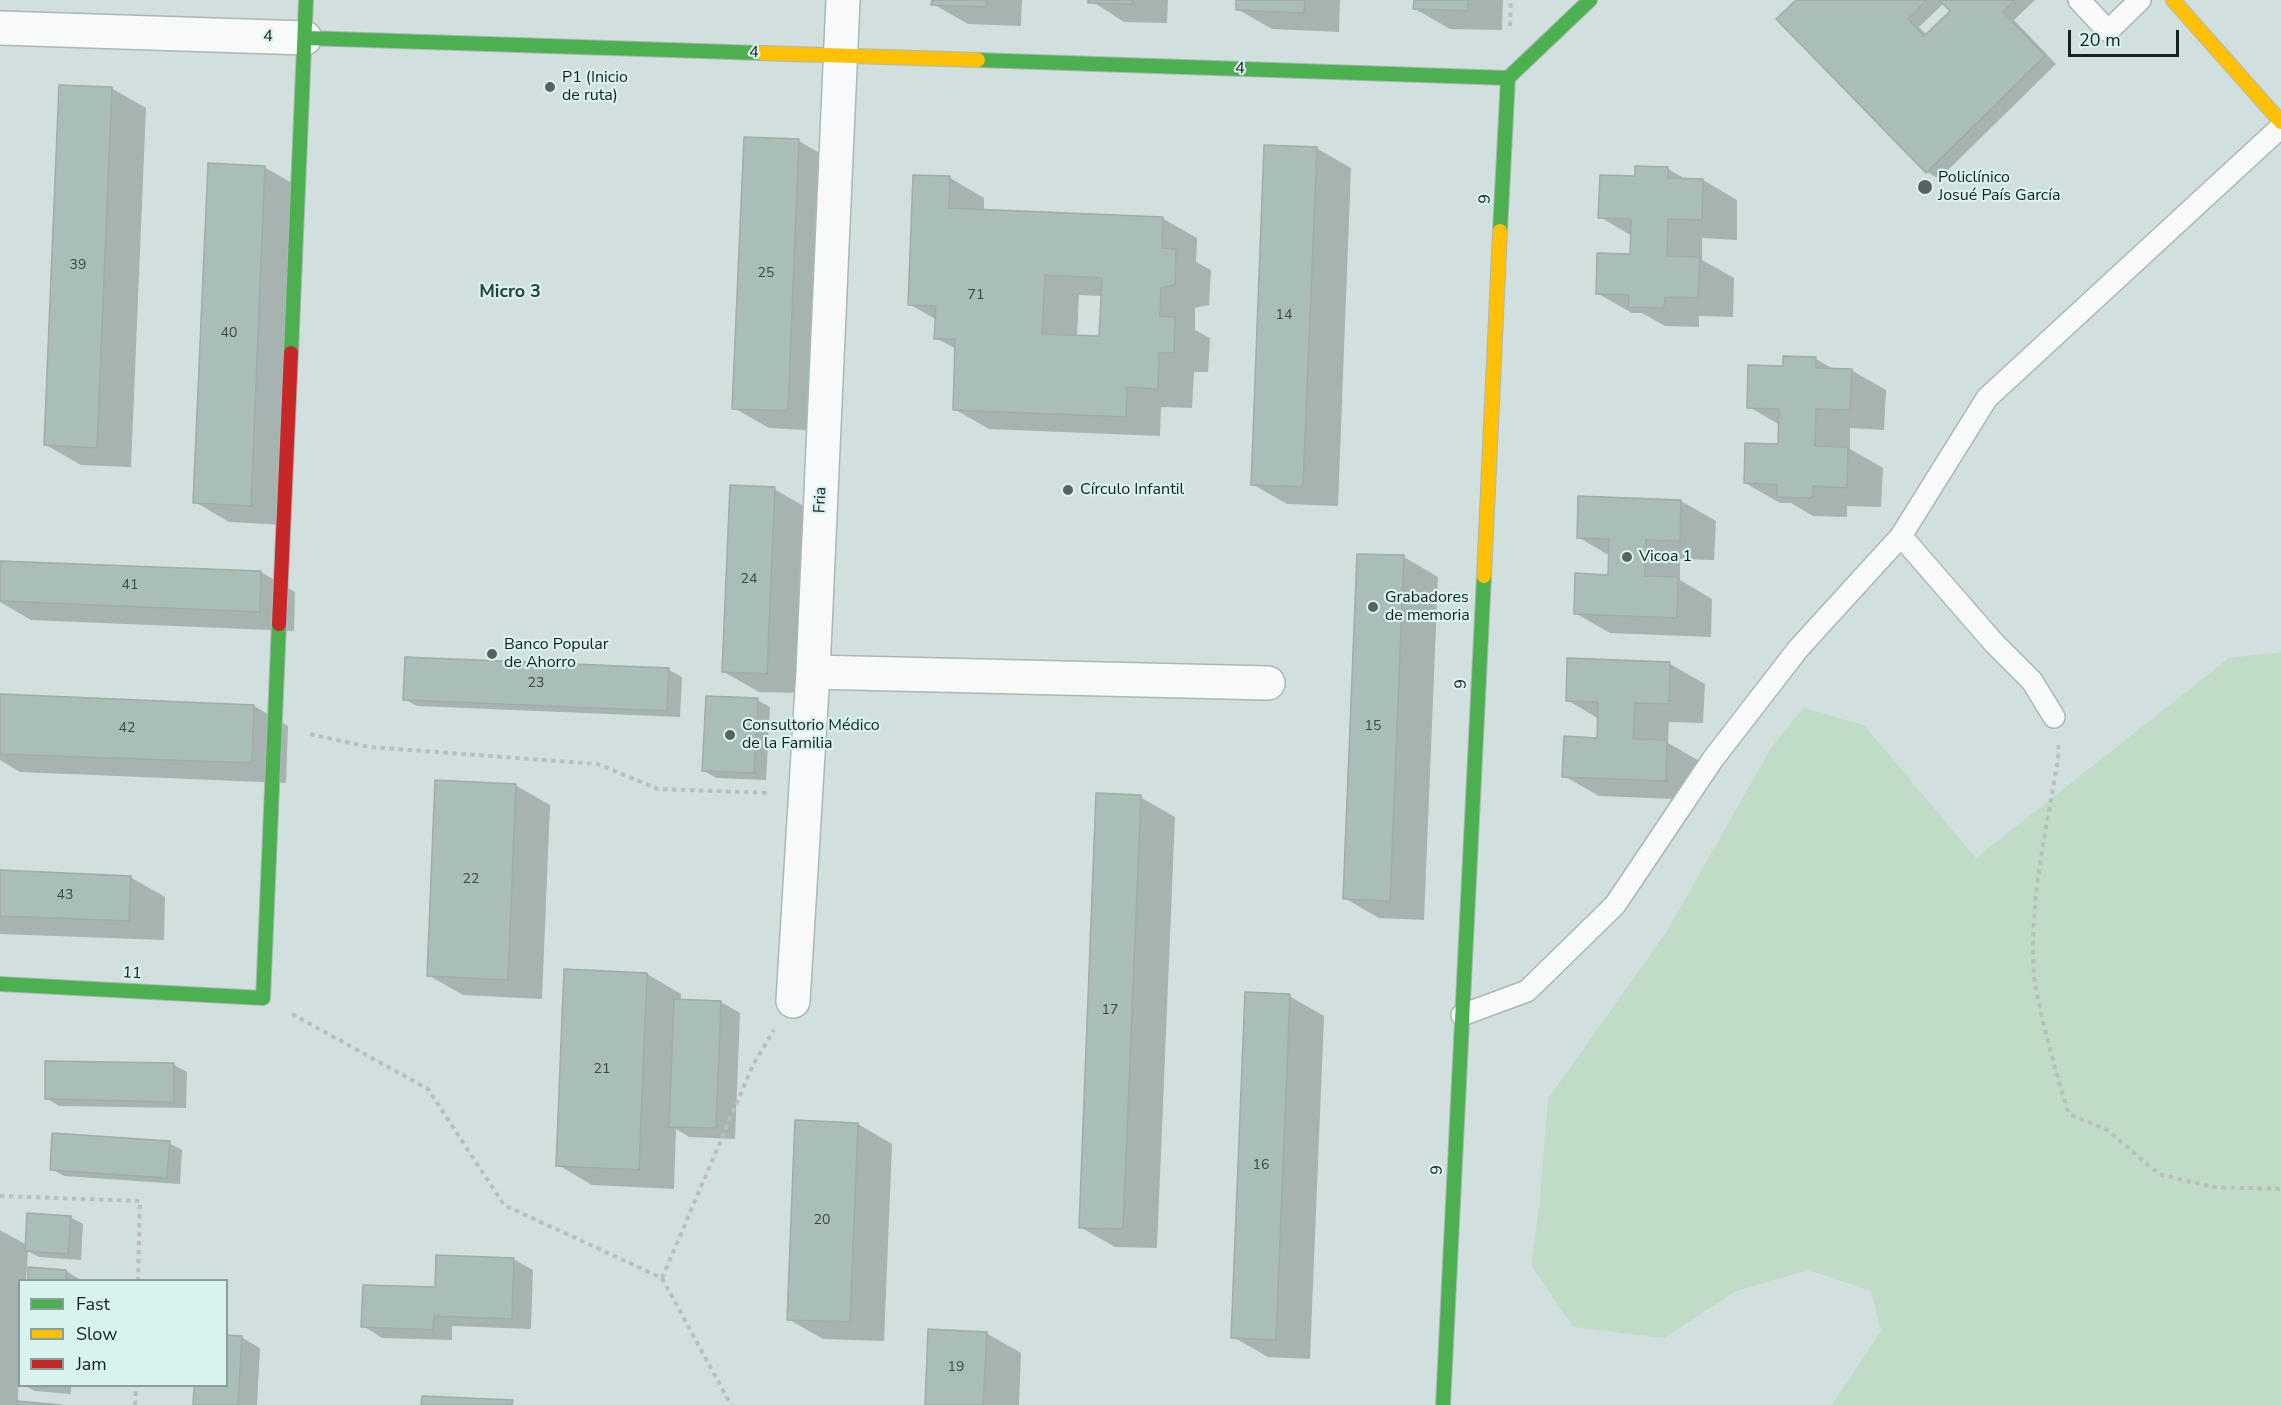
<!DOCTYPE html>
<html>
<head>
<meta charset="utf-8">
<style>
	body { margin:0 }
	#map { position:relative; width:2281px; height:1405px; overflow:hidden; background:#d1e0de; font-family:"Nunito Sans",sans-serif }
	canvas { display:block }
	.legend { position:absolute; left:18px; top:1279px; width:210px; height:108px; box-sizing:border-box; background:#d8f3ef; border:2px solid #8a9f9b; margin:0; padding:8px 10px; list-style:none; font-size:18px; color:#16201e }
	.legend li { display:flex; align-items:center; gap:12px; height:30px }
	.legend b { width:30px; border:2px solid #8a9f9b }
	.scale { position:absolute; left:2068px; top:30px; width:111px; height:27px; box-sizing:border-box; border:3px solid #16201e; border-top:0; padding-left:8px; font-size:18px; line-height:21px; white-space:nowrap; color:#16201e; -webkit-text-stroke:4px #d8f3ef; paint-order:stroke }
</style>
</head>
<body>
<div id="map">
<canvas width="2281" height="1405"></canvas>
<ul class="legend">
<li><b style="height:8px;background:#4caf50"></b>Fast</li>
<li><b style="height:8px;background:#ffc107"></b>Slow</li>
<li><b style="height:8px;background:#c62828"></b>Jam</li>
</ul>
<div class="scale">20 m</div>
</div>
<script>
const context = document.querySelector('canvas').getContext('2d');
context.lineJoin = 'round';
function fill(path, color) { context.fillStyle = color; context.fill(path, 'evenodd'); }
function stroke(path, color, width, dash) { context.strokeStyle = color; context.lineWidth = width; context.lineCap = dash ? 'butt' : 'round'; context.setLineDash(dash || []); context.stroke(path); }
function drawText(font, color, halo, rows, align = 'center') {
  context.font = font + ' "Nunito Sans",sans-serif'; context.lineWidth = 4.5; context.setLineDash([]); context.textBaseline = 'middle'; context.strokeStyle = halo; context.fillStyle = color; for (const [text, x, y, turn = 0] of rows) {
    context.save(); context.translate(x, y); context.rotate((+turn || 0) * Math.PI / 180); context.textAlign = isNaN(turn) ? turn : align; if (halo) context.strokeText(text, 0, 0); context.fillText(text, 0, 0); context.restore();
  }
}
const green = new Path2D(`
	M2281 652V1405H1832L1881 1331 1871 1291 1808 1270 1734 1292 1664 1338 1573 1327 1531 1265 1540 1200 1548 1099 1667 931 1771 748 1803 708 1864 725 1976 858 2229 658Z`);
const shadow = new Path2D(`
	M933 0H1022L1021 26 968 24 933 4Z
	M1090 0H1168L1167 23 1124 22Z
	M1237 0H1340L1339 32 1272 29 1237 9Z
	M1415 0H1503L1502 30 1450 29 1415 9Z
	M1798 0H2035L2014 20 2056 64 1939 179 1927 172ZM1944 3 1952 11 1927 35 1919 27Z
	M111 88 146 108 131 467 81 465 46 445Z
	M799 141 833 161 822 431 769 428 734 408Z
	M1316 148 1351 168 1338 506 1287 504 1252 484Z
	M264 167 299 187 286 525 229 522 195 502Z
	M1668 169 1687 180H1703L1737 200V240L1702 238V260L1734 278 1733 317 1699 316V327L1665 326 1642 313H1632L1597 293 1632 256V236L1600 217 1636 177Z
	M950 178 984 198V211L1162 218 1197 238 1196 262 1211 270 1209 305 1195 308V330L1210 338 1208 372H1194L1192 408 1161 407 1160 436 989 429 954 409 956 349 936 338 937 320 909 304ZM1079 295 1102 296 1100 337 1077 336Z
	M1816 359 1835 370H1851L1886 390 1884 430 1850 428V449L1883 468 1881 507 1847 506V517L1813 516 1791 503H1780L1745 483 1780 446V425L1749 407 1784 367Z
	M774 489 809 509 801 693 759 692 724 672Z
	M1580 497 1681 501 1716 521 1714 560 1680 559V580L1712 599 1711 637 1610 633 1575 613 1609 576 1610 556 1578 537Z
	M1404 557 1438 577 1424 920 1379 918 1344 898Z
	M0 562 261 572 295 592 294 631 31 620 0 602Z
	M406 659 669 670 682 677 680 717 417 706 404 699Z
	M1670 664 1705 684 1703 723 1669 722 1668 743 1701 762 1700 800 1599 796 1564 776 1598 739 1599 719 1567 700Z
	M0 696 254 706 288 726 286 783 20 772 0 760Z
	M757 700 770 707 766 780 716 778 703 770Z
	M515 785 550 805 542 999 463 995 428 975Z
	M1140 797 1175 817 1157 1248 1115 1247 1080 1227Z
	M0 872 130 877 165 897 164 940 0 934Z
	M647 974 681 994V1001L721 1002 740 1013 735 1139 689 1137 676 1129 674 1189 592 1185 558 1165Z
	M1289 996 1324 1016 1310 1359 1268 1357 1233 1337Z
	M174 1065 187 1072 186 1108 59 1106 46 1098Z
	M858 1124 892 1144 884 1341 823 1339 788 1319Z
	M169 1143 182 1150 180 1184 64 1176 51 1169Z
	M70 1217 83 1224 81 1260 39 1257 28 1251 26 1280H20L18 1403 46 1405H0V1230L27 1245Z
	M513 1259 533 1270 531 1329 452 1326V1340L382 1338 363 1326 437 1289Z
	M30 1269 66 1271 79 1279 78 1280H29Z
	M986 1333 1021 1353 1019 1405H926Z
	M241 1337 260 1348 257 1405H195L196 1386H226Z
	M25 1386H71V1394L35 1391Z`);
const building = new Path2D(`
	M932 0H987L986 7 931 5Z
	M1088 0H1133V4L1088 3Z
	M1236 0H1305L1304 13 1236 10Z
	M1414 0H1468V11L1413 9Z
	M1796 0H1927L1908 19 1924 36 1950 11 1939 0H2015L2003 12 2045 56 1926 173 1776 19Z
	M59 85 112 87 97 448 44 445Z
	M744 137 799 139 788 411 732 409Z
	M1264 145 1317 147 1303 487 1251 485Z
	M208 163 265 166 251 506 193 503Z
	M1635 166 1668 167V178L1703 179 1702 220 1668 219 1667 256 1700 257 1698 298 1665 297 1664 308 1628 307 1629 295 1596 294 1597 253 1630 254 1631 219 1598 218 1600 175 1635 176Z
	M913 175 950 176 949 208 1163 217 1162 248 1176 249 1175 285 1161 288 1160 316 1175 317 1174 353H1159L1158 389 1127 387 1126 417 953 410 955 339H934L936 306 908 305ZM1045 275 1102 278 1099 336 1042 334Z
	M1783 356 1816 357V368L1852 369 1850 410 1816 409 1815 446 1848 447 1847 488 1813 486 1812 498 1777 497V485L1744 483 1745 443 1778 444 1779 409 1747 408 1748 365 1783 366Z
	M730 485 775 487 767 674 722 672Z
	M1578 496 1681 500 1680 541 1646 540 1645 576 1678 577 1677 618 1574 614 1575 573 1608 575 1609 539 1577 538Z
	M1357 554 1404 555 1390 901 1343 899Z
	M0 561 261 571 260 612 0 601Z
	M405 657 669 668 667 711 403 700Z
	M1567 658 1670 662 1669 704 1635 703 1633 739 1667 740 1666 781 1562 777 1564 736 1597 738 1598 702 1566 701Z
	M0 694 254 705 252 763 0 754Z
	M706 696 758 698 754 773 702 771Z
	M435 780 516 784 508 980 427 976Z
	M1096 793 1141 795 1123 1229 1079 1228Z
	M0 870 131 876 129 921 0 916Z
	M564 969 647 973 639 1170 556 1166Z
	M1245 992 1290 994 1276 1340 1231 1338Z
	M674 999 721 1001 716 1128 669 1127Z
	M45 1061 174 1063V1102L45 1099Z
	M795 1120 858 1123 850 1322 787 1320Z
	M52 1133 170 1141 167 1178 50 1170Z
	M27 1213 71 1216 68 1254 25 1251Z
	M436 1255 514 1258 512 1319 434 1316 433 1330 361 1327 363 1285 435 1287Z
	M28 1267 66 1270V1280H28Z
	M928 1329 987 1332 983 1405H925Z
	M226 1335 242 1336 238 1405H193L194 1386H226Z
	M422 1396 513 1400 512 1405H421Z
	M17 1401 61 1405H17Z`);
const path = new Path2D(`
	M1510 26 1511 0
	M310 734 369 747 598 764 658 789 770 793
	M2058 745 2059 751C2048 826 2028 902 2034 977 2035 989 2039 1001 2041 1013 2049 1048 2058 1080 2069 1114L2107 1130 2159 1174 2212 1187 2281 1189
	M292 1014 428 1089 504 1205 662 1278 731 1405
	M0 1196 140 1201 138 1280
	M662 1278 753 1065 774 1030
	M135 1405 136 1386`);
const lane = new Path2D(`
	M2079 0 2108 31 2140 0
	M1901 536 1994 643 2032 681 2054 717
	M1462 1015 1527 991 1615 905 1713 759 1798 649 1901 536 1987 398 2281 127`);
const street = new Path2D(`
	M0 28 305 38
	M813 672 1268 683
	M793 1001 813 672 843 0`);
const fast = new Path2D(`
	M305 38 761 53
	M978 60 1508 78
	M1500 231 1508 78 1590 0
	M291 353 306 0
	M0 984 263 998 279 624
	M1443 1405 1484 576`);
const slow = new Path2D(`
	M2173 0 2281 122
	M761 53 978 60
	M1484 576 1500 231`);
const jam = new Path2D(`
	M279 624 291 353`);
const markers = [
	[550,87,6,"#576361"],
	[1925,187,8,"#576361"],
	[1068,490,6,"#576361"],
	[1627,557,6,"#576361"],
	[1373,607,6,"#576361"],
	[492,654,6,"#576361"],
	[730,735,6,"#576361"]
];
const numberNames = [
	["39",78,266],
	["25",766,274],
	["71",976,296],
	["14",1284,316],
	["40",229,334],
	["24",749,580],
	["41",130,586],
	["23",536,684],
	["15",1373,727],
	["42",127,729],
	["22",471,880],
	["43",65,896],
	["17",1110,1011],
	["21",602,1070],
	["16",1261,1166],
	["20",822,1221],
	["19",956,1368]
];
const streetNames = [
	["4",268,37,2],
	["4",754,53,2],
	["4",1240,69,2],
	["9",1486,199,-87],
	["Fria",821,500,-87],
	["9",1462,684,-87],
	["11",132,974,3],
	["9",1438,1170,-87]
];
const poiNames = [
	["P1 (Inicio",562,78],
	["de ruta)",562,96],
	["Policlínico",1938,178],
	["Josué País García",1938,196],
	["Círculo Infantil",1080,490],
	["Vicoa 1",1639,557],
	["Grabadores",1385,598],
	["de memoria",1385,616],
	["Banco Popular",504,645],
	["de Ahorro",504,663],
	["Consultorio Médico",742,726],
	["de la Familia",742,744]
];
const neighbourhoodNames = [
	["Micro 3",510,293]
];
fill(green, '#c0dcc7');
fill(shadow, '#0003');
fill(building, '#a8beb7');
stroke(building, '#a1aba9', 1.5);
stroke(lane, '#abb7b5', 24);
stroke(street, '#abb7b5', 36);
stroke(fast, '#abb7b5', 16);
stroke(slow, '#abb7b5', 16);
stroke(jam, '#abb7b5', 16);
stroke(path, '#babebe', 4, [4.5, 4.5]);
stroke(lane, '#f8fafa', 21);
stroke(street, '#f8fafa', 33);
stroke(fast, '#4caf50', 14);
stroke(slow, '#ffc107', 14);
stroke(jam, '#c62828', 14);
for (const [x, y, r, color] of markers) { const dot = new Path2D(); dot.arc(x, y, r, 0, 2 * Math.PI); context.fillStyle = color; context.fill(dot); stroke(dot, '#d8f3ef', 2); }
drawText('14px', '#3a4844', null, numberNames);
drawText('16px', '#16201e', '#d8f3ef', streetNames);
drawText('16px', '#16201e', '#d8f3ef', poiNames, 'left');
drawText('bold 18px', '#2a413d', '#d8f3ef', neighbourhoodNames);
</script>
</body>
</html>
